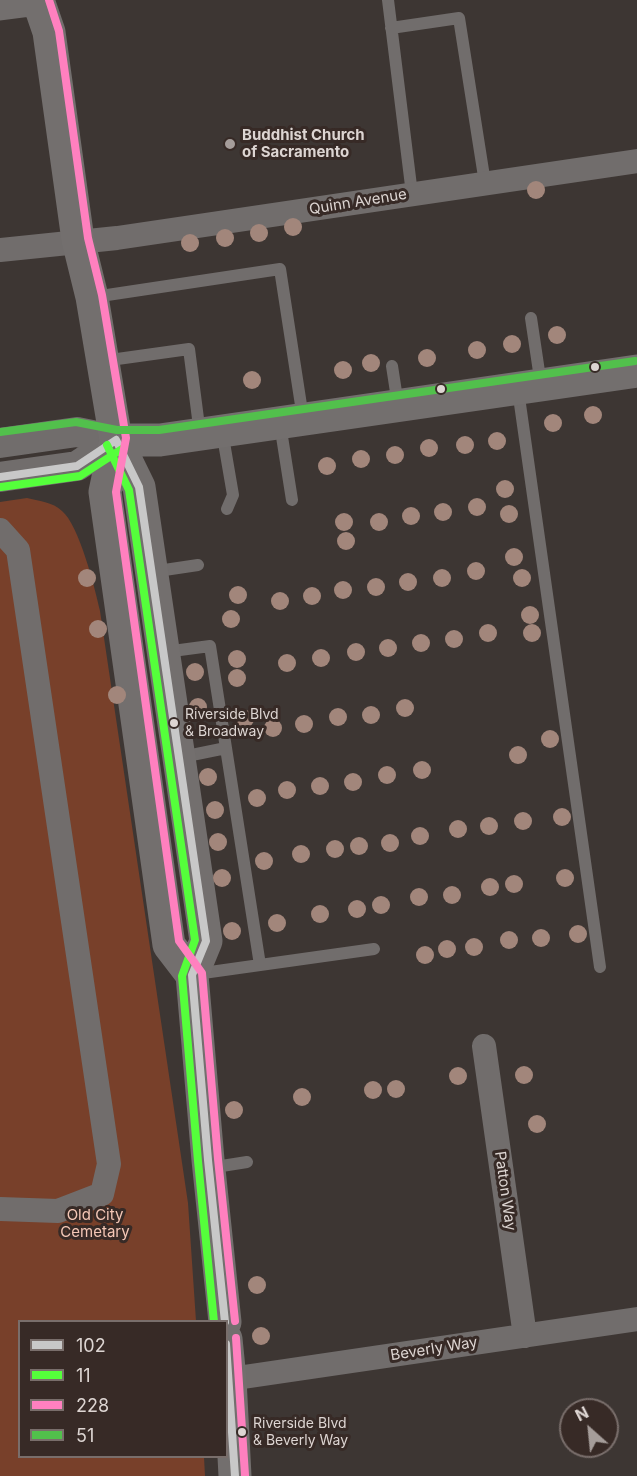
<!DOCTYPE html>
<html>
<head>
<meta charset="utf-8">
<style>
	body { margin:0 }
	#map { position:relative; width:637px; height:1476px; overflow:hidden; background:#3d3633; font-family:Inter,sans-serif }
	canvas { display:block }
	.legend { position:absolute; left:18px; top:1320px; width:210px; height:138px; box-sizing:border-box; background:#372a26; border:2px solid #796e6b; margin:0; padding:8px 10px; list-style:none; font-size:18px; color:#ddd5d2 }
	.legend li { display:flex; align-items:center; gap:12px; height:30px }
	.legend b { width:30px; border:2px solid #796e6b }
	.north { position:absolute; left:559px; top:1398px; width:60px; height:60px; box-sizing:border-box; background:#372a26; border:2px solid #796e6b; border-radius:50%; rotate:333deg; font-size:16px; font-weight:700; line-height:24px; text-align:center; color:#ddd5d2 }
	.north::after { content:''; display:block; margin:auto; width:21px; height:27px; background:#a59d9a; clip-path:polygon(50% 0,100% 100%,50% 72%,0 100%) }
</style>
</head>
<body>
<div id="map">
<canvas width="637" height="1476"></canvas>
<ul class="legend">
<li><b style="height:8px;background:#c8c8c8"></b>102</li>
<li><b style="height:8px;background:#55ff3b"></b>11</li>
<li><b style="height:8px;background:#ff80bf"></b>228</li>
<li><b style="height:8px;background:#52c04c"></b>51</li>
</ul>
<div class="north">N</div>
</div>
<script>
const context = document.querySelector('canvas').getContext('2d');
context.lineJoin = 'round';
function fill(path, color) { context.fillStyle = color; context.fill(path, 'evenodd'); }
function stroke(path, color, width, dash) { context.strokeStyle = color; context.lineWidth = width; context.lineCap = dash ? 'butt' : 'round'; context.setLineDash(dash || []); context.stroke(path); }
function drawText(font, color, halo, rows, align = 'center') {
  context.font = font + ' Inter,sans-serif'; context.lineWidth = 6; context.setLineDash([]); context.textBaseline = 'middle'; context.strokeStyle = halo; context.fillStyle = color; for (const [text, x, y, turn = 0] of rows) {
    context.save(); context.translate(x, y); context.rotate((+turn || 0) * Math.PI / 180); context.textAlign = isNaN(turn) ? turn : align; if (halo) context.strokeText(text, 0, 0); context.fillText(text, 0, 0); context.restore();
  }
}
const green = new Path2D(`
	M27 498C38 501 53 502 62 511 79 525 95 588 100 611L188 1203 196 1321 20 1322V1456L204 1457 205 1476H0V502Z`);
const service = new Path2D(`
	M388 0 412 194
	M391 28 459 18 485 183
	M94 297 280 269 303 418
	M531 318 541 385
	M103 361 189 349 200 434
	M392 366 398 405
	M518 390 600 967
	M280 424 292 500
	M222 431 233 495 227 509
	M151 572 198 565
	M165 652 210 646 260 965
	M182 757 226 748
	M196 974 374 949
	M209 1168 247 1162`);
const minor = new Path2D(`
	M0 250 117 238 637 161
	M0 530 18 550 109 1164 102 1194 58 1211 0 1209
	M484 1046 525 1336
	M230 1379 637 1319`);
const tertiary = new Path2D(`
	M0 443 77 432 116 440
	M0 477 77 466 116 440`);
const secondary = new Path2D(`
	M38 0 49 32 78 240 92 297 116 440 139 487 206 941 192 975 208 1160 225 1322
	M0 4 31 0
	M116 440 105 492 169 945 192 975
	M116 440H160L637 371
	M226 1339 230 1379 235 1476`);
const bus1 = new Path2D(`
	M116 440 139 487 206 941 192 975 208 1160 225 1322
	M0 477 77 466 116 440
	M226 1344 235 1476`);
const bus2 = new Path2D(`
	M107 445 129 490 195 940 182 976 198 1161 214 1322
	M1 487 80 476 122 449`);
const bus3 = new Path2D(`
	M49 0 59 31 88 238 102 295 126 438 116 492 179 941 202 973 218 1159 235 1321
	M236 1338 245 1475`);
const bus4 = new Path2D(`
	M0 432 76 422 117 430H159L635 361`);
const trees = [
	[536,190],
	[293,227],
	[259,233],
	[225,238],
	[190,243],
	[557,335],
	[512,344],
	[477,350],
	[427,358],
	[371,363],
	[343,370],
	[252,380],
	[593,415],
	[553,423],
	[497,441],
	[465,445],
	[429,448],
	[395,455],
	[361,459],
	[327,466],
	[505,489],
	[477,507],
	[443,512],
	[509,514],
	[411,516],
	[344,522],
	[379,522],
	[346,541],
	[514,557],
	[476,571],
	[87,578],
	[442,578],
	[522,578],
	[408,582],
	[376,587],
	[343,590],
	[238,595],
	[312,596],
	[280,601],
	[530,615],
	[231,619],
	[98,629],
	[488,633],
	[532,633],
	[454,639],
	[421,643],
	[388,648],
	[356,652],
	[321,658],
	[237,659],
	[287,663],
	[195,672],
	[237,678],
	[117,695],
	[198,707],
	[405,708],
	[371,715],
	[338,717],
	[245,719],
	[304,724],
	[273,728],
	[550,739],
	[518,755],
	[422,770],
	[387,775],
	[208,777],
	[353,782],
	[320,786],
	[287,790],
	[257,798],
	[215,810],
	[562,817],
	[523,821],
	[489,826],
	[458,829],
	[420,836],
	[218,842],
	[390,843],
	[359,846],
	[335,849],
	[301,854],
	[264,861],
	[222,878],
	[565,878],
	[514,884],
	[490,887],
	[452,895],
	[419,897],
	[381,905],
	[357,909],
	[320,914],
	[277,923],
	[232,931],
	[578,934],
	[541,938],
	[509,940],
	[474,947],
	[447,949],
	[425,955],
	[524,1075],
	[458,1076],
	[396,1089],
	[373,1090],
	[302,1097],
	[234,1110],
	[537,1124],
	[257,1285],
	[261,1336]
];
const markers = [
	[230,144,6,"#a59d9a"],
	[595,367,5,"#ddd5d2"],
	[441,389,5,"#ddd5d2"],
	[174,723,5,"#ddd5d2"],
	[242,1432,5,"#ddd5d2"]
];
const busNames = [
	["Riverside Blvd",185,715],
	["& Broadway",185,732],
	["Riverside Blvd",253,1424],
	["& Beverly Way",253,1441]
];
const poiNames = [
	["Buddhist Church",242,135],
	["of Sacramento",242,152]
];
const streetNames = [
	["Quinn Avenue",358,202,-9],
	["Patton Way",505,1191,82],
	["Beverly Way",434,1349,-9]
];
const parkNames = [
	["Old City",95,1215],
	["Cemetary",95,1232]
];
fill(green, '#78402a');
stroke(service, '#716d6c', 12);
stroke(minor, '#716d6c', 24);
stroke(tertiary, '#716d6c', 30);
stroke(secondary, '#736f6e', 33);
stroke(bus1, '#c8c8c8', 8);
stroke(bus2, '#55ff3b', 8);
stroke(bus3, '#ff80bf', 8);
stroke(bus4, '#52c04c', 8);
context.fillStyle = '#a2867b';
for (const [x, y] of trees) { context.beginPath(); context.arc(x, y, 9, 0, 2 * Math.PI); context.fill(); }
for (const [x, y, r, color] of markers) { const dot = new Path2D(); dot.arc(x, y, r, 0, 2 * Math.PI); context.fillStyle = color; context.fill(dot); stroke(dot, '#372a26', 2); }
drawText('14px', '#ddd5d2', '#372a26', busNames, 'left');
drawText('bold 15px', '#ddd5d2', '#372a26', poiNames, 'left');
drawText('15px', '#ddd5d2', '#372a26', streetNames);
drawText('15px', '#f4c7b6', '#372a26', parkNames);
</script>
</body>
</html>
